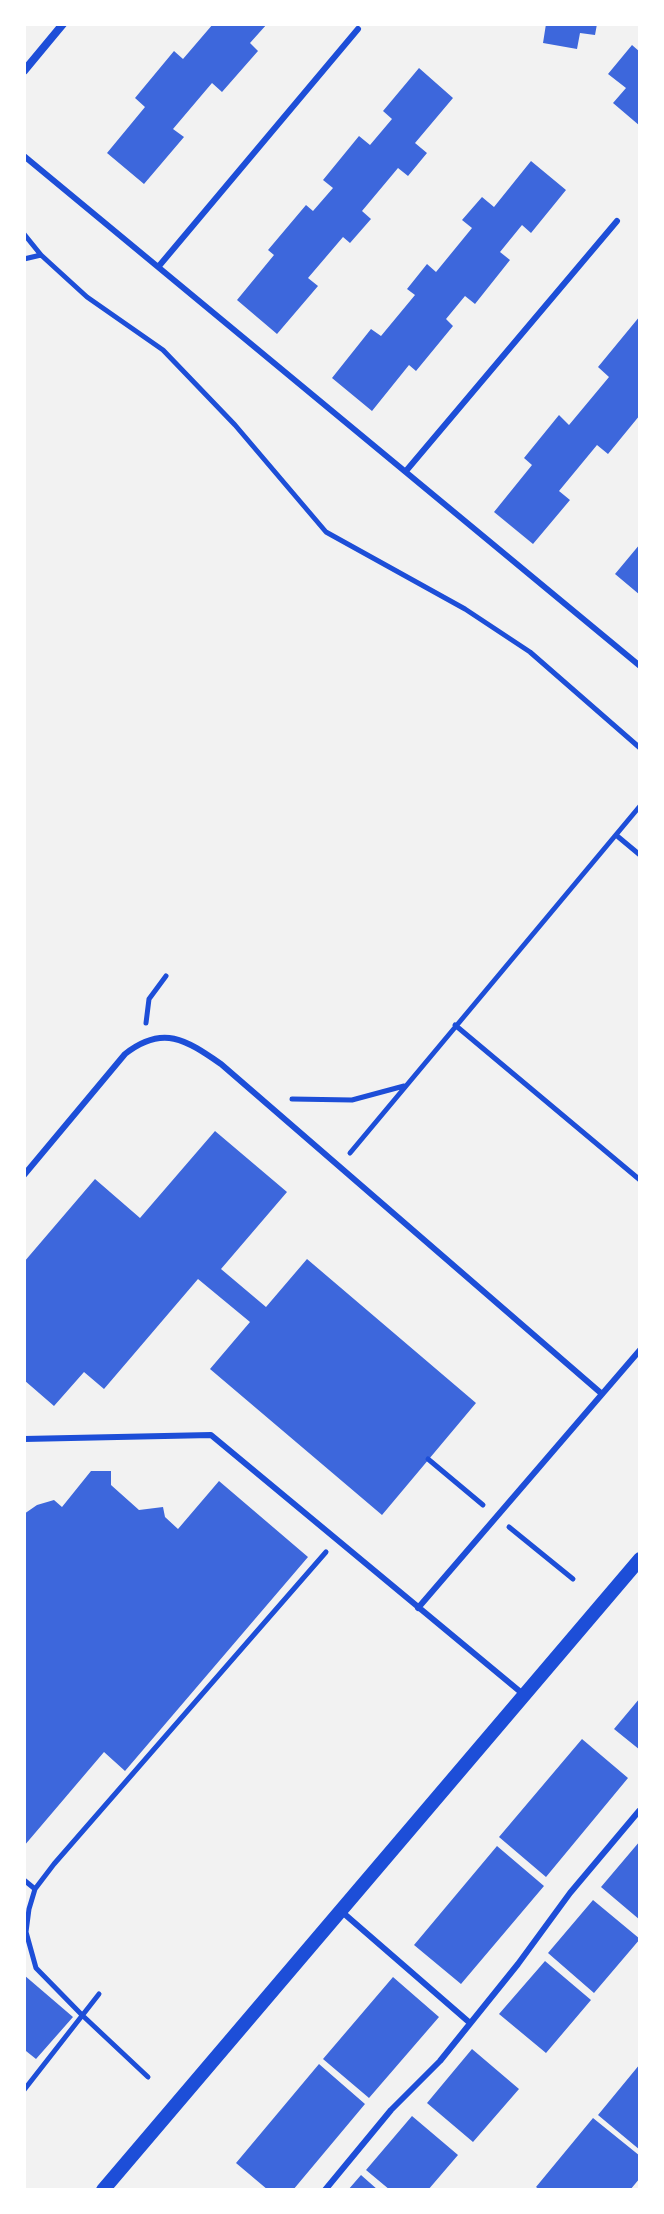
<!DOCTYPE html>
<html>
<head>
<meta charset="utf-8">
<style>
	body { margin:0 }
	#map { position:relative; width:664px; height:2214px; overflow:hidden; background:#f2f2f2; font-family:Karla,sans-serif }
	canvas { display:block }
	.frame { position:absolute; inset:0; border:26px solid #fff; pointer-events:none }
</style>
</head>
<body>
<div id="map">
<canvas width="664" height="2214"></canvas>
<div class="frame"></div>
</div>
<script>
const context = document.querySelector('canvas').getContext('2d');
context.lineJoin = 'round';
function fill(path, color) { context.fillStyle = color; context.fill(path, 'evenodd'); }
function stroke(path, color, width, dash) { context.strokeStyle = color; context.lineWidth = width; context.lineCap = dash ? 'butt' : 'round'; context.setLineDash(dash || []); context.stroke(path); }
const building = new Path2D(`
	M213 24H267L250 43 258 51 222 92 212 83 173 129 184 137 144 184 107 153 145 107 135 98 174 51 183 59Z
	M546 24H597L595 35 580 33 577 49 543 43Z
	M632 45 640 52V126L613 103 626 88 608 74Z
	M419 68 453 98 415 143 427 153 408 176 398 168 362 211 371 219 350 243 343 237 308 278 318 286 277 334 237 300 274 255 268 250 306 205 313 211 333 188 323 180 359 136 370 145 392 119 383 111Z
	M531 161 566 190 531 233 522 225 500 252 510 260 475 304 465 296 446 319 453 326 416 371 409 365 372 411 332 378 371 329 381 336 415 295 407 289 427 264 436 272 472 228 462 220 482 197 494 207Z
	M640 316V415L608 454 597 445 559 491 570 500 533 544 494 512 532 465 524 458 559 415 569 425 609 377 598 367Z
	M640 544V595L615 574Z
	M215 1131 287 1192 221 1269 266 1307 307 1259 476 1403 382 1515 210 1369 250 1322 198 1279 104 1389 84 1372 54 1406 24 1380V1262L95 1179 140 1218Z
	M91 1471H111V1485L139 1510 163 1507 165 1517 178 1529 219 1481 308 1557 125 1771 104 1752 24 1846V1514L37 1505 54 1500 62 1507Z
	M640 1698V1750L614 1729Z
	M582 1739 628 1778 546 1877 499 1837Z
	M640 1841V1920L601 1887Z
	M497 1846 544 1886 461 1984 414 1945Z
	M593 1900 640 1939 594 1993 548 1953Z
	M545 1961 591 2000 546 2053 499 2014Z
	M24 1975 73 2017 36 2059 26 2051 24 2053Z
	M393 1977 439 2017 369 2098 323 2059Z
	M472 2049 519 2089 473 2142 427 2103Z
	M319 2064 365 2104 293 2190H268L236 2163Z
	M640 2064V2150L598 2115Z
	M412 2116 458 2155 428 2190H390L366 2170Z
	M593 2118 640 2156V2178L630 2190H540L536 2187Z
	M361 2175 378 2190H348Z`);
const path = new Path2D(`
	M24 234 41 255 87 297 163 350 235 425 326 532 465 609 530 652 640 748
	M24 259 41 255
	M616 835 640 855
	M146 1023 149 999 166 976
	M455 1025 640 1180
	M292 1099 352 1100 404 1086
	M350 1153 640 806
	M428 1459 483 1505
	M509 1527 573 1579
	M24 1880 35 1889
	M148 2077 82 2015 36 1968 26 1932 29 1909 35 1889 54 1864 326 1552
	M24 2090 99 1994`);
const service = new Path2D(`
	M24 156 640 666
	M159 266 358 29
	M406 471 617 221
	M24 1175 125 1054C163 1024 186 1040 221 1064L602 1394
	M24 1439 211 1435 523 1694
	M418 1608 640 1350
	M341 1911 470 2023
	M325 2190 391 2110 440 2061 518 1964 570 1893 639 1811`);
const minor = new Path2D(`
	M24 71 63 24`);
const tertiary = new Path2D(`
	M103 2190 640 1559`);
fill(building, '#3d67dc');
stroke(path, '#1d4ed8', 5);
stroke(service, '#1d4ed8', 6);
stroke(minor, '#1d4ed8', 8);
stroke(tertiary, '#1d4ed8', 14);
</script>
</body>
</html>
